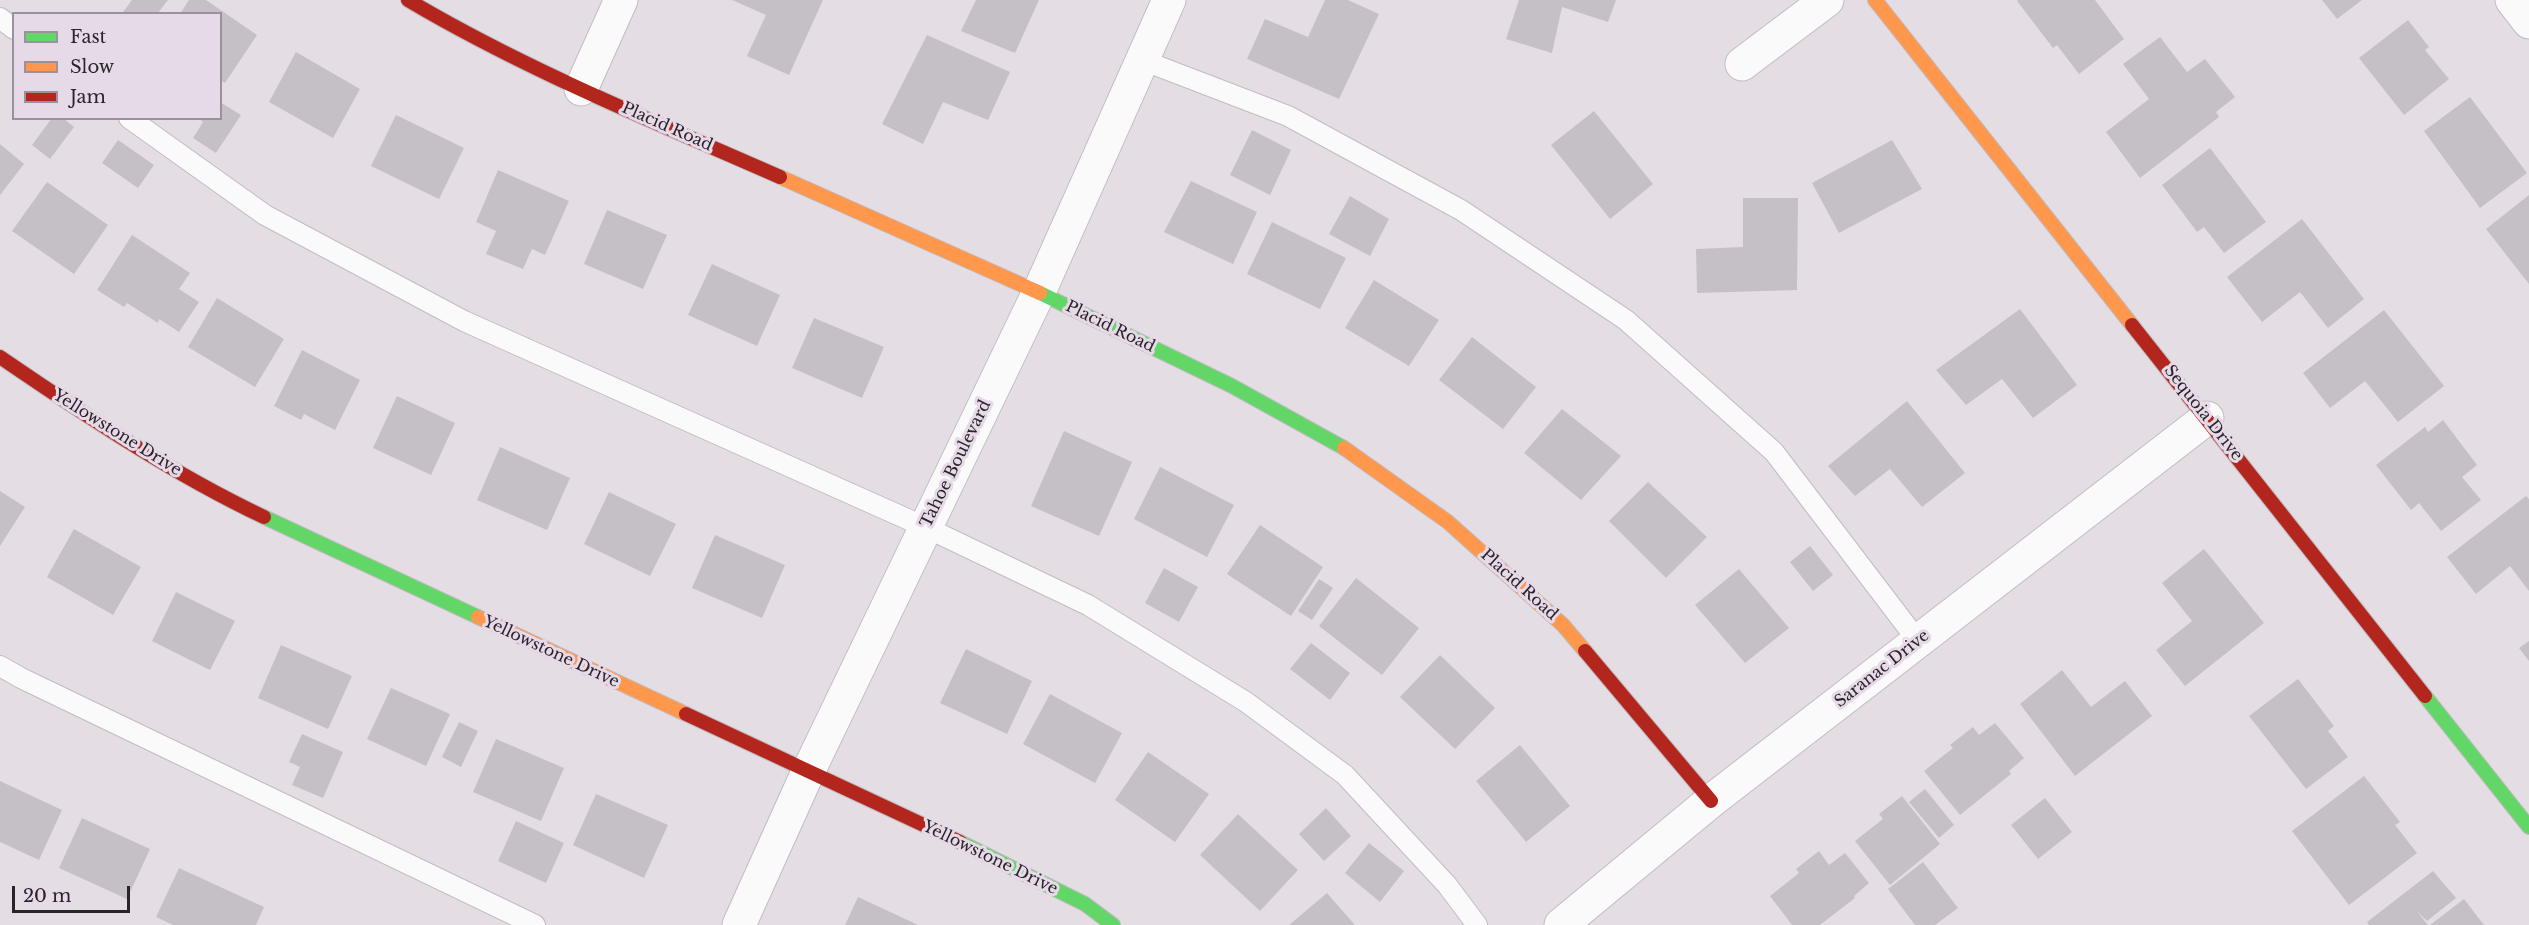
<!DOCTYPE html>
<html>
<head>
<meta charset="utf-8">
<style>
	body { margin:0 }
	#map { position:relative; width:2529px; height:925px; overflow:hidden; background:#e4dee4; font-family:"Libre Baskerville",serif }
	canvas { display:block }
	.legend { position:absolute; left:12px; top:12px; width:210px; height:108px; box-sizing:border-box; background:#e7dae8; border:2px solid #9b919c; margin:0; padding:8px 10px; list-style:none; font-size:18px; color:#292429 }
	.legend li { display:flex; align-items:center; gap:12px; height:30px }
	.legend b { width:30px; border:2px solid #9b919c }
	.scale { position:absolute; left:12px; top:886px; width:118px; height:27px; box-sizing:border-box; border:3px solid #292429; border-top:0; padding-left:8px; font-size:18px; line-height:21px; white-space:nowrap; color:#292429; -webkit-text-stroke:4px #e7dae8; paint-order:stroke }
</style>
</head>
<body>
<div id="map">
<canvas width="2529" height="925"></canvas>
<ul class="legend">
<li><b style="height:8px;background:#63d668"></b>Fast</li>
<li><b style="height:8px;background:#ff974d"></b>Slow</li>
<li><b style="height:8px;background:#b3261e"></b>Jam</li>
</ul>
<div class="scale">20 m</div>
</div>
<script>
const context = document.querySelector('canvas').getContext('2d');
context.lineJoin = 'round';
function fill(path, color) { context.fillStyle = color; context.fill(path, 'evenodd'); }
function stroke(path, color, width, dash) { context.strokeStyle = color; context.lineWidth = width; context.lineCap = dash ? 'butt' : 'round'; context.setLineDash(dash || []); context.stroke(path); }
function drawText(font, color, halo, rows, align = 'center') {
  context.font = font + ' "Libre Baskerville",serif'; context.lineWidth = 6; context.setLineDash([]); context.textBaseline = 'middle'; context.strokeStyle = halo; context.fillStyle = color; for (const [text, x, y, turn = 0] of rows) {
    context.save(); context.translate(x, y); context.rotate((+turn || 0) * Math.PI / 180); context.textAlign = isNaN(turn) ? turn : align; if (halo) context.strokeText(text, 0, 0); context.fillText(text, 0, 0); context.restore();
  }
}
const building = new Path2D(`
	M132 0H168L157 14H125L123 12Z
	M189 0H206L257 35 225 83 220 80V14H180Z
	M732 0H823L789 75 747 56 766 15Z
	M976 0H1039L1015 53 961 31Z
	M1325 0H1348L1379 14 1339 99 1247 59 1265 19 1308 37Z
	M1519 0H1616L1608 22 1562 7 1552 53 1506 39Z
	M2018 0H2095L2124 39 2079 74 2057 45 2053 48 2017 1Z
	M2322 0H2362L2337 19Z
	M2408 20 2429 47 2425 50 2449 79 2404 115 2359 58Z
	M927 35 1010 72 988 120 943 102 923 144 882 124Z
	M2160 37 2187 72 2205 59 2235 97 2216 112 2219 117 2140 178 2106 132 2149 99 2123 64Z
	M296 52 360 89 333 138 269 102Z
	M2470 97 2527 173 2480 208 2424 131Z
	M220 102 241 115 216 153 193 138 203 122 198 118H220Z
	M1594 111 1653 184 1610 219 1551 145Z
	M396 115 464 148 439 199 371 166Z
	M52 118H63L74 127 50 159 32 145Z
	M1252 130 1291 150 1270 195 1230 175Z
	M118 140 154 165 138 188 102 163Z
	M1892 140 1922 189 1839 233 1812 183Z
	M0 144 24 164 0 195Z
	M2210 148 2266 222 2224 253 2204 227 2197 232 2162 185Z
	M498 170 569 201 545 255 532 249 523 269 486 254 496 231 476 222Z
	M1191 181 1257 212 1233 264 1164 232Z
	M47 182 108 225 74 274 12 231Z
	M2529 195V284L2486 229Z
	M1350 196 1389 219 1370 256 1329 234Z
	M1743 198H1798L1797 290 1697 293 1696 249 1743 247Z
	M607 210 667 235 643 289 584 264Z
	M2302 219 2364 299 2328 328 2300 292 2262 322 2227 277Z
	M1272 222 1346 258 1320 309 1247 274Z
	M132 235 190 273 179 289 199 302 179 332 159 319 158 323 127 303 124 307 97 290Z
	M712 264 780 295 757 346 688 315Z
	M1374 280 1439 320 1409 366 1345 328Z
	M217 298 284 339 255 387 188 347Z
	M2020 309 2077 385 2033 418 2002 379 1966 405 1936 370Z
	M2384 310 2444 386 2398 422 2365 381 2330 408 2303 373Z
	M814 318 884 347 862 398 792 368Z
	M1472 337 1536 387 1503 429 1439 380Z
	M302 350 360 380 335 430 304 414 301 420 274 406Z
	M397 396 455 423 431 475 373 448Z
	M1907 401 1965 473 1922 507 1890 469 1855 496 1828 466Z
	M1562 409 1621 456 1581 500 1524 453Z
	M2443 420 2477 465 2462 477 2481 500 2441 531 2419 503 2411 510 2376 465 2425 427 2428 432Z
	M1064 431 1132 462 1099 536 1031 506Z
	M500 447 570 478 547 530 477 500Z
	M1160 467 1234 505 1207 557 1134 519Z
	M1648 482 1707 537 1666 578 1609 521Z
	M0 491 25 507 0 546Z
	M609 492 676 524 650 576 584 544Z
	M2526 496 2529 499V591L2510 566 2476 594 2447 557Z
	M1260 525 1323 567 1291 616 1227 574Z
	M74 529 141 567 113 615 47 577Z
	M715 535 785 565 762 618 692 588Z
	M1810 546 1833 575 1813 591 1790 562Z
	M2204 549 2264 623 2185 686 2156 650 2192 621 2162 583Z
	M1164 568 1198 587 1179 622 1145 603Z
	M1739 569 1789 628 1745 663 1695 605Z
	M1356 578 1419 628 1382 675 1319 626Z
	M1319 579 1333 588 1312 620 1298 611Z
	M176 592 235 621 210 670 152 641Z
	M2529 641V661L2519 648Z
	M1311 643 1350 673 1330 700 1290 669Z
	M281 645 352 676 328 729 258 698Z
	M966 649 1032 681 1007 734 940 703Z
	M1440 655 1495 708 1455 749 1400 697Z
	M2062 670 2091 707 2125 681 2152 716 2075 776 2020 704Z
	M2298 679 2334 726 2328 731 2348 757 2306 789 2249 716Z
	M391 688 450 714 426 766 367 739Z
	M1050 694 1122 733 1095 783 1023 744Z
	M459 722 478 731 461 767 442 757Z
	M1995 723 2024 758 2009 771 2011 774 1960 815 1924 771 1953 748 1950 745 1973 727 1979 735Z
	M302 734 343 752 323 798 292 785 300 767 289 762Z
	M496 739 564 768 541 821 473 792Z
	M1520 745 1570 806 1526 842 1476 781Z
	M1148 752 1209 794 1175 842 1115 800Z
	M2364 776 2400 822 2395 825 2417 853 2349 905 2292 831Z
	M0 781 62 810 39 860 0 842Z
	M1925 789 1954 825 1939 838 1909 802Z
	M596 794 668 825 644 878 573 845Z
	M1902 796 1940 844 1890 885 1855 841 1883 819 1879 814Z
	M2045 798 2072 832 2038 859 2011 825Z
	M1326 808 1351 836 1324 861 1299 834Z
	M1238 814 1298 870 1260 911 1200 855Z
	M82 818 150 849 127 899 59 868Z
	M516 821 564 843 546 883 498 861Z
	M1369 843 1404 871 1380 902 1345 873Z
	M1819 851 1829 865 1845 853 1869 883 1854 896 1855 898 1820 925H1792L1770 896 1799 873 1796 869Z
	M1923 862 1958 908 1935 925H1915L1888 889Z
	M179 868 264 907 256 925H173L156 917Z
	M2433 871 2456 898 2427 921 2416 910 2428 925H2369L2367 922Z
	M1327 893 1355 925H1289Z
	M858 897 918 925H845Z
	M2464 899 2484 925H2430Z`);
const lane = new Path2D(`
	M0 18 14 29
	M1142 60 1288 116 1461 210 1626 320 1774 452 1918 641
	M129 118 265 215 464 321 925 527 1088 605 1246 702 1345 775 1447 885 1477 925
	M0 666 21 678 535 925`);
const street = new Path2D(`
	M2512 0 2529 22
	M1742 64 1827 0
	M581 89 621 0
	M739 925 808 772 1039 292 1169 0
	M1561 925 1711 801 2207 418`);
const fast = new Path2D(`
	M1040 293 1232 386 1344 448
	M264 517 478 617
	M2425 696 2529 827
	M960 842 1085 904 1113 925`);
const slow = new Path2D(`
	M1875 0 2132 325
	M780 177 1040 293
	M1344 448 1448 522 1563 625 1585 651
	M478 617 686 714`);
const jam = new Path2D(`
	M408 0C526 70 655 122 780 177
	M2132 325 2425 696
	M0 357C85 415 171 473 264 517
	M1585 651 1711 801
	M686 714 960 842`);
const streetNames = [
	["Placid Road",667,127,24],
	["Placid Road",1110,327,26],
	["Sequoia Drive",2203,413,52],
	["Yellowstone Drive",117,433,32],
	["Tahoe Boulevard",956,464,-64],
	["Placid Road",1519,585,42],
	["Yellowstone Drive",551,652,25],
	["Saranac Drive",1882,669,-38],
	["Yellowstone Drive",990,858,26]
];
fill(building, '#c5c0c5');
stroke(lane, '#c1bcc1', 22);
stroke(street, '#c1bcc1', 35);
stroke(fast, '#c1bcc1', 16);
stroke(slow, '#c1bcc1', 16);
stroke(jam, '#c1bcc1', 16);
stroke(lane, '#fbfafb', 20);
stroke(street, '#fbfafb', 33);
stroke(fast, '#63d668', 14);
stroke(slow, '#ff974d', 14);
stroke(jam, '#b3261e', 14);
drawText('16px', '#292429', '#e7dae8', streetNames);
</script>
</body>
</html>
